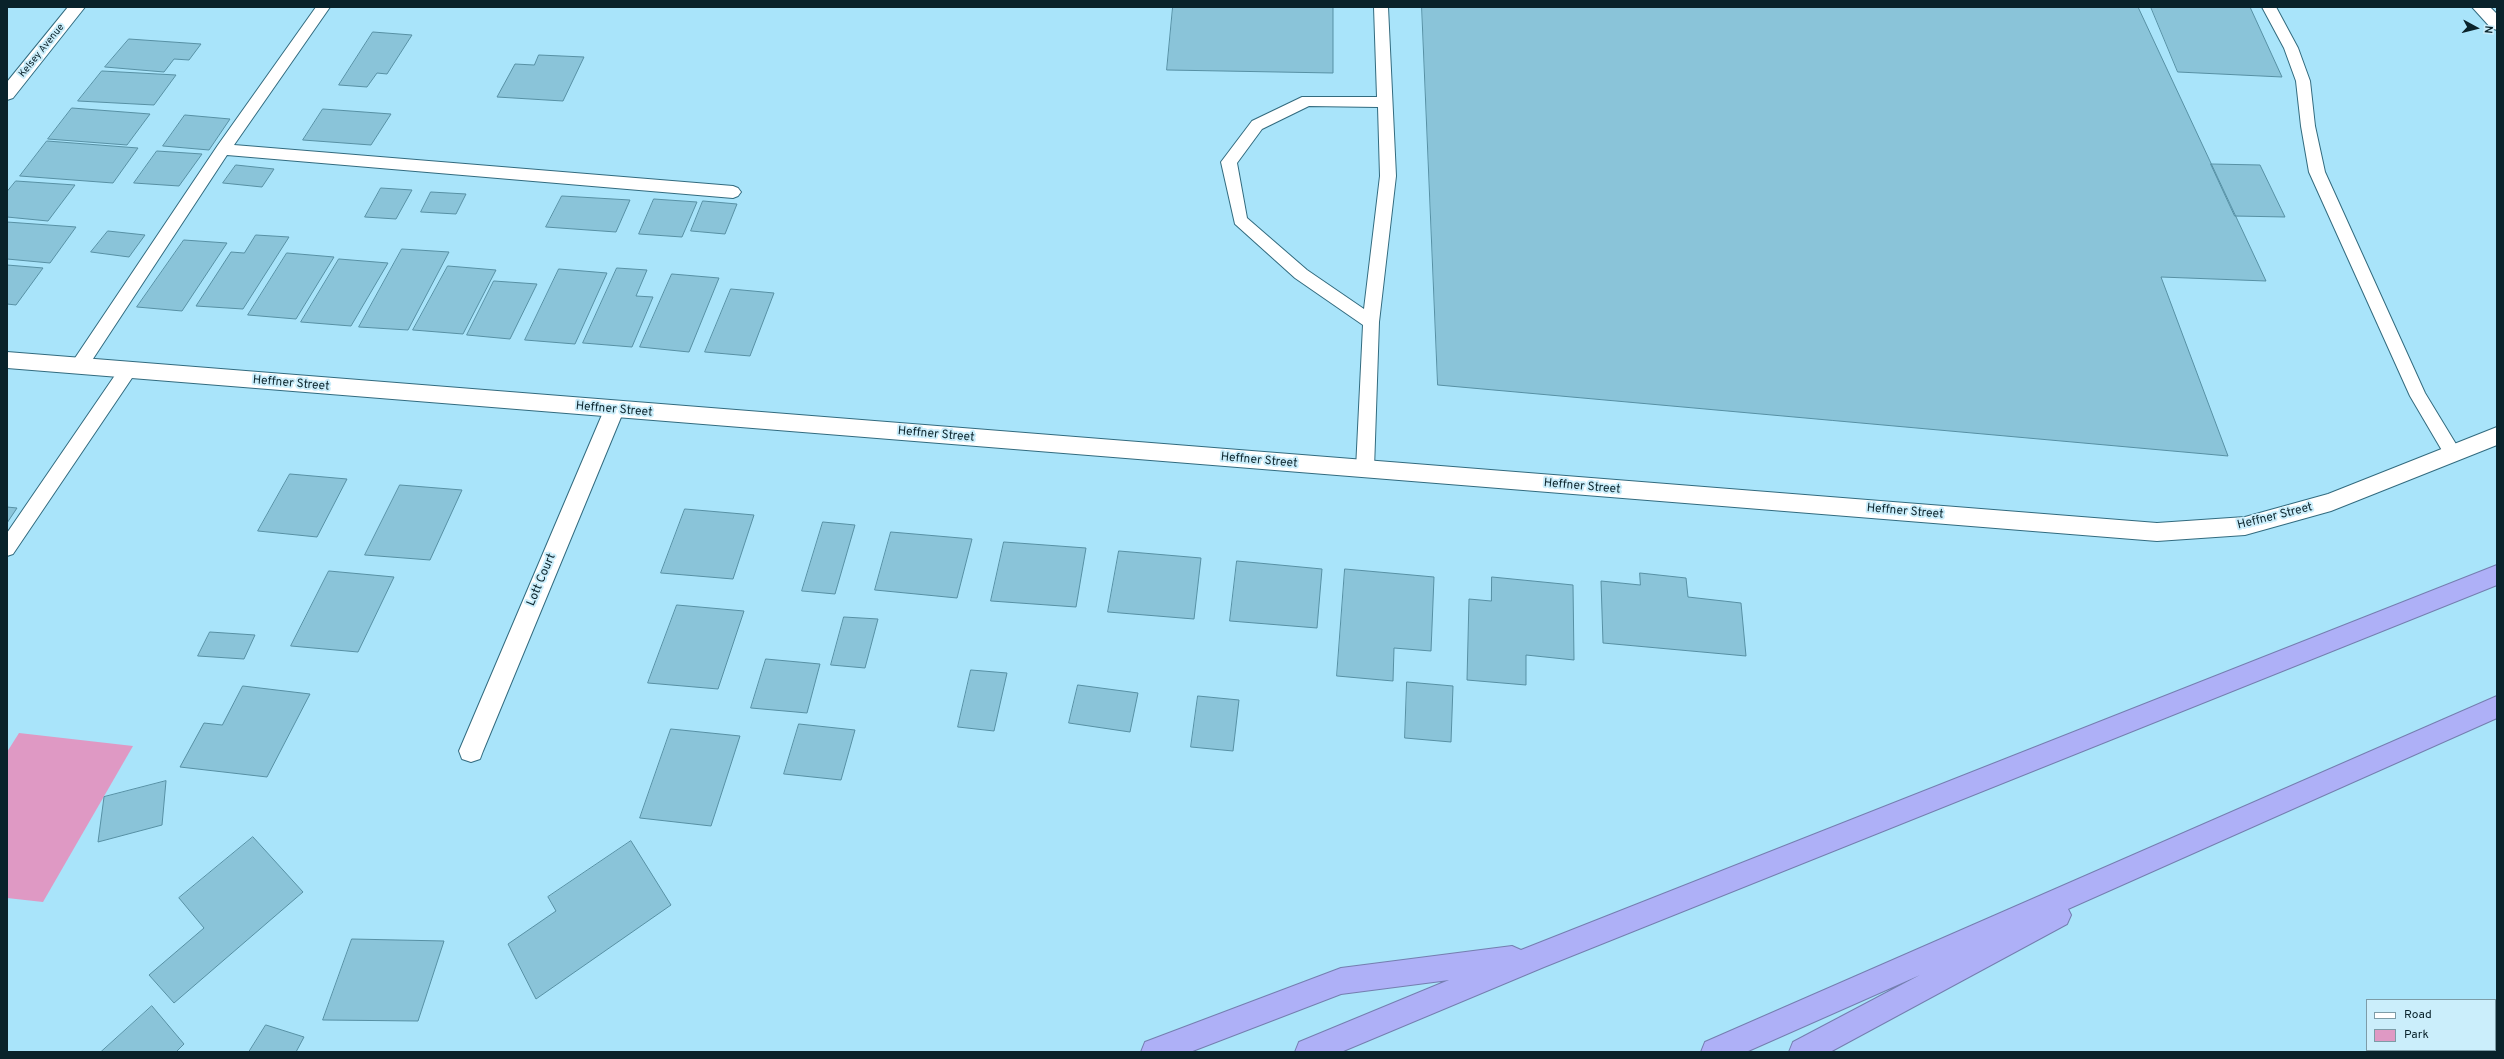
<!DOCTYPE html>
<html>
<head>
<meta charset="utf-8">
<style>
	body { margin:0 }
	#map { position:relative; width:2504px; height:1059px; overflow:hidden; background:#a9e4fa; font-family:Overpass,sans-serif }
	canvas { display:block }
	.frame { position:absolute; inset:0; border:8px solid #09222a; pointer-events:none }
	.legend { position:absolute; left:2366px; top:999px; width:130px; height:52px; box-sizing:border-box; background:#cbeefb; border:1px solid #7d9ca7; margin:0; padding:5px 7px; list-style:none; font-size:12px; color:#09222a }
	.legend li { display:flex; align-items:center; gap:8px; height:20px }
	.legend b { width:20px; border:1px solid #7d9ca7 }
	.north { position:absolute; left:2456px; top:8px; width:40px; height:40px; -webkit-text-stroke:3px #cbeefb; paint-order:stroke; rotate:97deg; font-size:11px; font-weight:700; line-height:16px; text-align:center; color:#09222a }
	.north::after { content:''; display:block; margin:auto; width:14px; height:18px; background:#09222a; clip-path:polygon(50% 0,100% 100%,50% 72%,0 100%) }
</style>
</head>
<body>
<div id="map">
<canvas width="2504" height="1059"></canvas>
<div class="frame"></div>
<ul class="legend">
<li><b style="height:5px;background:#fff"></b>Road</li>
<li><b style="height:11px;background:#df99c4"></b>Park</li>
</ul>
<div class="north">N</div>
</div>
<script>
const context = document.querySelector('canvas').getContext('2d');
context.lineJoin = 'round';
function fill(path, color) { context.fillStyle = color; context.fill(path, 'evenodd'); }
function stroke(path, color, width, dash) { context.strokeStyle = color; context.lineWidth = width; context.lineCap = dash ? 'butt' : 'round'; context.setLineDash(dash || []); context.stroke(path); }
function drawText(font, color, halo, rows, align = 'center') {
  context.font = font + ' Overpass,sans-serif'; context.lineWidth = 4; context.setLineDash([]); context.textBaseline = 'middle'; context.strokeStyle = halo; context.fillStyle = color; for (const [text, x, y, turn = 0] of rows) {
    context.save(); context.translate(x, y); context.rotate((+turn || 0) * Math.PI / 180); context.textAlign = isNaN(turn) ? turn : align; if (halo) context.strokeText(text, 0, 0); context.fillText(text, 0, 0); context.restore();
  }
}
const green = new Path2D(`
	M19 733 133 746 43 902 7 898V752Z`);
const building = new Path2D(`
	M1173 7H1333V73L1167 70Z
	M1422 7H2138L2266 281 2161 277 2228 456 1438 385Z
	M2151 7H2250L2282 77 2178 72Z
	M373 32 412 35 387 74 377 73 367 87 339 85Z
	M129 39 201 44 189 60 174 59 164 72 105 67Z
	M539 55 584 57 563 101 497 97 515 64 534 65Z
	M102 71 176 75 154 105 78 101Z
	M72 108 150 114 127 145 48 139Z
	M323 109 391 114 371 145 303 140Z
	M185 115 230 119 209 150 163 146Z
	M47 141 138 148 113 183 20 176Z
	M157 151 202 154 179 186 134 183Z
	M2211 164 2260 165 2285 217 2235 216Z
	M236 165 274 169 262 187 223 183Z
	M16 181 75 185 48 221 7 217V192Z
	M381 188 412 190 396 219 365 217Z
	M431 192 466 194 456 214 421 212Z
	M562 196 630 200 616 232 546 227Z
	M654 199 697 202 682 237 639 234Z
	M703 201 737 204 725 234 691 231Z
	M7 222 76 227 50 263 7 259Z
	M108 231 145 235 129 257 91 252Z
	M256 235 289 237 243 309 196 306 231 252 244 253Z
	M184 240 227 243 182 311 137 307Z
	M402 249 449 252 408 330 359 327Z
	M287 253 334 257 296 319 248 315Z
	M339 259 388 263 351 326 301 322Z
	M7 265 43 268 16 305 7 304Z
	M448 266 496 270 463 334 413 330Z
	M617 268 647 270 636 296 653 297 632 347 583 343Z
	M559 269 607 273 575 344 525 340Z
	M672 274 719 278 689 352 640 347Z
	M494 281 537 284 510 339 467 335Z
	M731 289 774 293 750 356 705 352Z
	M290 474 347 479 317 537 258 531Z
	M400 485 462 490 430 560 365 555Z
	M7 507 17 508 7 523Z
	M685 509 754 515 733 579 661 573Z
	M823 522 855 525 835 594 802 591Z
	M891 532 972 539 957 598 875 590Z
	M1004 542 1086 548 1076 607 991 601Z
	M1119 551 1201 558 1194 619 1108 612Z
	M1237 561 1322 569 1317 628 1230 621Z
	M1345 569 1434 577 1431 651 1394 648 1393 681 1337 676Z
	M329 571 394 577 358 652 291 646Z
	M1640 573 1686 578 1688 597 1741 603 1746 656 1603 643 1601 581 1640 585Z
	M1492 577 1573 585 1574 660 1526 655V685L1467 680 1469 599 1491 601Z
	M677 605 744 611 718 689 648 683Z
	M844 617 878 619 865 668 831 665Z
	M210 632 255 635 244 659 198 656Z
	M766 659 820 664 807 713 751 708Z
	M971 670 1007 673 994 731 958 727Z
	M1407 682 1453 686 1451 742 1405 738Z
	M1078 685 1138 693 1130 732 1069 723Z
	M243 686 310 694 267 777 180 767 204 723 222 725Z
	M1198 696 1239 700 1233 751 1191 747Z
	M799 724 855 730 841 780 784 774Z
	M671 729 740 736 711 826 640 818Z
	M166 781 162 825 98 842 104 797Z
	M253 837 303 892 174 1003 149 975 204 928 179 898Z
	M631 841 671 905 536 999 508 944 556 911 548 897Z
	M352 939 444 941 418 1021 323 1020Z
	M152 1006 184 1044 176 1052H101Z
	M266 1025 304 1037 296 1052H249Z`);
const service = new Path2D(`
	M316 7H330L234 145 733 186 738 188 741 192 738 196 733 198 227 155 85 371 79 373 73 371 71 366 73 361 218 145Z
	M1374 7H1388L1396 176 1379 322 1374 469 1371 474 1365 476 1359 474 1356 469 1363 325 1295 278 1235 224 1221 162 1252 121 1302 97H1377ZM1309 106 1378 107 1380 176 1364 309 1307 270 1247 218 1237 163 1262 129Z
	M2262 7H2276L2298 48 2310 81 2315 126 2325 172 2425 393 2462 454 2459 459 2453 461 2447 459 2410 396 2309 172 2301 126 2296 81 2284 48Z
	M128 363 134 365 136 370 134 375 13 554 7 556V533L122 365Z`);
const minor = new Path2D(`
	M614 402 621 404 624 410 483 751 480 759 471 762 462 759 459 751 604 410 607 404Z`);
const tertiary = new Path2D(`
	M68 7H85L13 98 7 100V82Z
	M2472 7H2490L2497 14V30L2491 28Z
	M7 352 2157 523 2245 517 2328 494 2497 427V445L2331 511 2245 535 2157 541 7 368Z`);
const motorway = new Path2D(`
	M2497 565V585L1544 967 1341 1052H1295L1299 1042 1449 980 1341 994 1190 1052H1141L1145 1042 1341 968 1512 946 1521 950Z
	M2497 696V718L2068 909 2071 915 2067 924 1830 1052H1789L1793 1042 1920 975 1746 1052H1701L1705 1042Z`);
const farStreetnames = [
	["Kelsey Avenue",42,51,-51]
];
const streetNames = [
	["Heffner Street",291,384,5],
	["Heffner Street",614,410,5],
	["Heffner Street",936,435,5],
	["Heffner Street",1259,461,5],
	["Heffner Street",1582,487,5],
	["Heffner Street",1905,512,5],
	["Heffner Street",2275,517,-14],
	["Lott Court",542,580,-67]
];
fill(green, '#df99c4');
fill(building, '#8ac4d9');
stroke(building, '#5790a4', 1);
stroke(service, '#326b7f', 2);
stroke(minor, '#326b7f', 2);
stroke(tertiary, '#326b7f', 2);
stroke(motorway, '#747eaf', 2);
fill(service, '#fff');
fill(minor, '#fff');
fill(tertiary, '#fff');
fill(motorway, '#aeb0f7');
drawText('10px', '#09222a', '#cbeefb', farStreetnames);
drawText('12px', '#09222a', '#cbeefb', streetNames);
</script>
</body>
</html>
